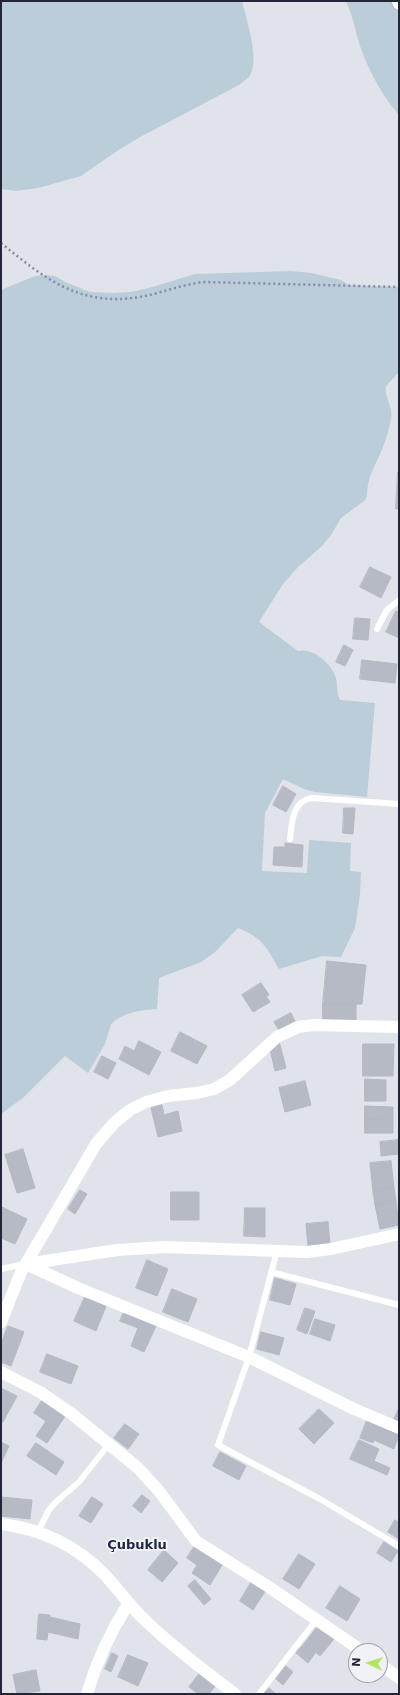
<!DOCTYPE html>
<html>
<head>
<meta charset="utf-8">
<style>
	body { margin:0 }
	#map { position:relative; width:400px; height:1695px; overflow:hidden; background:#e0e3e9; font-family:"DejaVu Sans",sans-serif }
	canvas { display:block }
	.frame { position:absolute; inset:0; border:2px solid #232638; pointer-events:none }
	.north { position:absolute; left:348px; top:1643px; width:40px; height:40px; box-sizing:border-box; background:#f0f2f6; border:1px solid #9ea0aa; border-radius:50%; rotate:274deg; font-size:11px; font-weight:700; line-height:16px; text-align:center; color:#232638 }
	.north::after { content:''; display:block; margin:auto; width:14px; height:18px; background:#b5e364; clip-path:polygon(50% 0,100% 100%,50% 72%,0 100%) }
</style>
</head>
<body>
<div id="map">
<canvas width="400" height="1695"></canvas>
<div class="frame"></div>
<div class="north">N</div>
</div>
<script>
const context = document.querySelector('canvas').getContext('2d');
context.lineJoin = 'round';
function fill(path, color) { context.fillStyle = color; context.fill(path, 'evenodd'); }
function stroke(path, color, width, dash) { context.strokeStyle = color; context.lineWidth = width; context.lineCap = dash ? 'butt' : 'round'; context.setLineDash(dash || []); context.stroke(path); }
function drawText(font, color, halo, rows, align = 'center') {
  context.font = font + ' "DejaVu Sans",sans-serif'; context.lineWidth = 4; context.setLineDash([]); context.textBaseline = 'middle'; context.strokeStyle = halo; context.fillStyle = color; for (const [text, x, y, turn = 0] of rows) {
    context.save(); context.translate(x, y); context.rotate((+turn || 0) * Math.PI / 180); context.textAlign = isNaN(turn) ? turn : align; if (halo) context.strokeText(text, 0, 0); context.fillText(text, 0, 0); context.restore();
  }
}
const green = new Path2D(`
	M1 1H242C246 19 261 61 249 77 246 80 242 82 239 85L142 136 120 149 81 176 38 188 16 191 1 189Z
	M346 1H399V115C384 98 371 75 363 54 356 37 354 18 346 1Z
	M291 271 311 273 341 280 349 285 399 287V372L386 386C384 399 394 406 391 419 389 429 386 440 382 449 375 467 367 477 367 496L364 501 341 518 331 535 322 546 298 567 283 584 259 622 298 651C313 647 332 664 336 678 338 685 336 693 340 700L375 703 367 797 315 792 304 789 283 779 265 813 262 871 307 873 309 840 351 843 350 871 361 872 360 894 355 928 341 957 322 956 279 969C266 947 263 938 238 928L215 952 201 962 159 978 157 1009C141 1010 123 1012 111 1024L105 1044 88 1073 65 1056 24 1097 1 1114V290L35 276 45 275 55 276 65 282 90 292 113 293 131 292 149 288 195 274Z`);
const building = new Path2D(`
	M398 472H399V509H396Z
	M370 567 391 577 381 598 360 587Z
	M396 611 399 612V638L386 632Z
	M355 618 370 619 368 640 353 639Z
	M344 645 353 650 345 666 336 662Z
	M362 660 397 664 395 683 360 679Z
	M283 786 296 794 286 812 273 805Z
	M344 808H355L353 834 343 833Z
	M285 843 303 845 302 867 273 865 274 847H285Z
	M327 961 366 965 362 1004H323Z
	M261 983 269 995 266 996 270 1002 253 1012 242 995Z
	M323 1004H356V1020H323Z
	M291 1013 295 1021 279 1030 274 1022Z
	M180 1032 207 1046 197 1064 171 1051Z
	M139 1041 161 1052 149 1075 119 1059 125 1046 134 1051Z
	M279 1041 286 1068 275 1071 270 1049Z
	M363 1044H394L393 1076H363Z
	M102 1056 116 1063 108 1079 94 1072Z
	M365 1079 386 1080V1101H365Z
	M305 1081 311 1105 285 1112 279 1088Z
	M162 1105 164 1115 178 1111 182 1131 158 1137 151 1108Z
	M365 1106 393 1107V1120L365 1119Z
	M365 1119 393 1120V1133H365Z
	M398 1140 399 1154 381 1156 380 1142Z
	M23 1149 35 1188 17 1193 5 1155Z
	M391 1161 394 1188 373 1192 370 1163Z
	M394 1188 396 1201 375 1205 373 1192Z
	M80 1190 87 1194 75 1214 68 1209Z
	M171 1192H199V1220H171Z
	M396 1201 399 1225 380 1229 375 1205Z
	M2 1207 27 1219 15 1244 1 1238Z
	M245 1208H265V1237L244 1236Z
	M328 1222 330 1244 308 1246 306 1224Z
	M147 1260 168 1269 157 1296 136 1288Z
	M275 1278 296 1284 290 1305 270 1300Z
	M172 1289 197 1299 188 1322 163 1312Z
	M85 1297 106 1306 96 1331 74 1321Z
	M305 1308 315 1311 307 1334 297 1330Z
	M124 1312 156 1326 144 1352 131 1346 138 1328 120 1321Z
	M315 1319 335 1325 330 1341 310 1334Z
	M8 1326 24 1332 11 1366 1 1362V1344Z
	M261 1332 284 1338 279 1355 257 1349Z
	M47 1354 78 1366 71 1384 40 1372Z
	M1 1388 17 1396 3 1422 1 1421Z
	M43 1399 66 1415 47 1443 36 1436 46 1421 34 1413Z
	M399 1408V1421L394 1419Z
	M319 1409 334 1423 314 1444 299 1429Z
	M367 1420 399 1435 394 1449 374 1440 373 1443 360 1438Z
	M125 1424 139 1434 128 1449 114 1438Z
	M359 1440 379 1449 374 1461 390 1468 387 1475 350 1459Z
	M1 1442 9 1446 1 1463Z
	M36 1443 64 1462 56 1475 27 1456Z
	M220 1452 246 1466 239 1480 213 1466Z
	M142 1495 150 1501 141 1513 133 1506Z
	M1 1497 32 1500 30 1519 1 1516Z
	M92 1497 103 1504 91 1523 79 1516Z
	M395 1520 399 1523V1539L388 1532Z
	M384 1542 398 1551 391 1562 377 1553Z
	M194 1547 222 1565 210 1585 192 1573 197 1565 187 1558Z
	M164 1550 178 1563 162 1582 148 1570Z
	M299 1554 315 1564 299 1589 283 1579Z
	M195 1580 211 1599 204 1605 188 1586Z
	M252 1581 266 1590 253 1610 240 1601Z
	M340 1586 360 1599 347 1621 326 1608Z
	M39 1614 50 1615 47 1640 37 1639Z
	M50 1617 80 1624 78 1639 48 1632Z
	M318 1626 334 1639 320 1656 305 1643Z
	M305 1643 316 1652 308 1663 296 1653Z
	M112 1653 118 1656 111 1672 105 1669Z
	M128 1655 148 1663 138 1686 118 1677Z
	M286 1666 293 1672 283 1685 276 1679Z
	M36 1670 40 1691 17 1694 13 1675Z
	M200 1673 216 1685 209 1694H198L189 1687Z
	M269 1688 276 1694H264Z`);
const path = new Path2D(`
	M1 243C45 279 80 307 140 297 162 293 183 284 205 282L399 287`);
const lane = new Path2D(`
	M377 629 387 610 399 600
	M290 839C292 823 292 801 312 798L399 804
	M277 1251 249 1357 218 1445 320 1499 399 1546
	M1 1269 25 1264
	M271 1272 399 1305
	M38 1531 49 1510 57 1501 79 1482 109 1444
	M259 1694 317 1619`);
const street = new Path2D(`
	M26 1264 78 1288 249 1357 354 1409 399 1428
	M26 1264 117 1250 165 1247 307 1252 331 1249 399 1234
	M1 1322 21 1272 96 1144 114 1123 130 1110 146 1102 168 1096 197 1093 214 1089 230 1080 277 1037 298 1027 314 1025 399 1027
	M1 1372 40 1392 72 1414 138 1468 159 1491 196 1541 269 1587 362 1651
	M1 1524C42 1529 76 1545 105 1575 120 1591 131 1608 148 1623 175 1649 205 1671 235 1694
	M380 1664 399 1678
	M87 1694C96 1663 111 1631 128 1604`);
const secondary = new Path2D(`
	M398 1 399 4`);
const neighbourhoodNames = [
	["Çubuklu",137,1546]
];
fill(green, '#bbcdd8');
fill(building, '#b6bac4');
stroke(building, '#b3b8c2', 1);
stroke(secondary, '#b4b9c8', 14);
stroke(path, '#848baa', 2.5, [2, 3]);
stroke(lane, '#fff', 6);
stroke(street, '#fff', 12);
stroke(secondary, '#fff', 12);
drawText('bold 13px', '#212648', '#f0f2f6', neighbourhoodNames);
</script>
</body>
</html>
